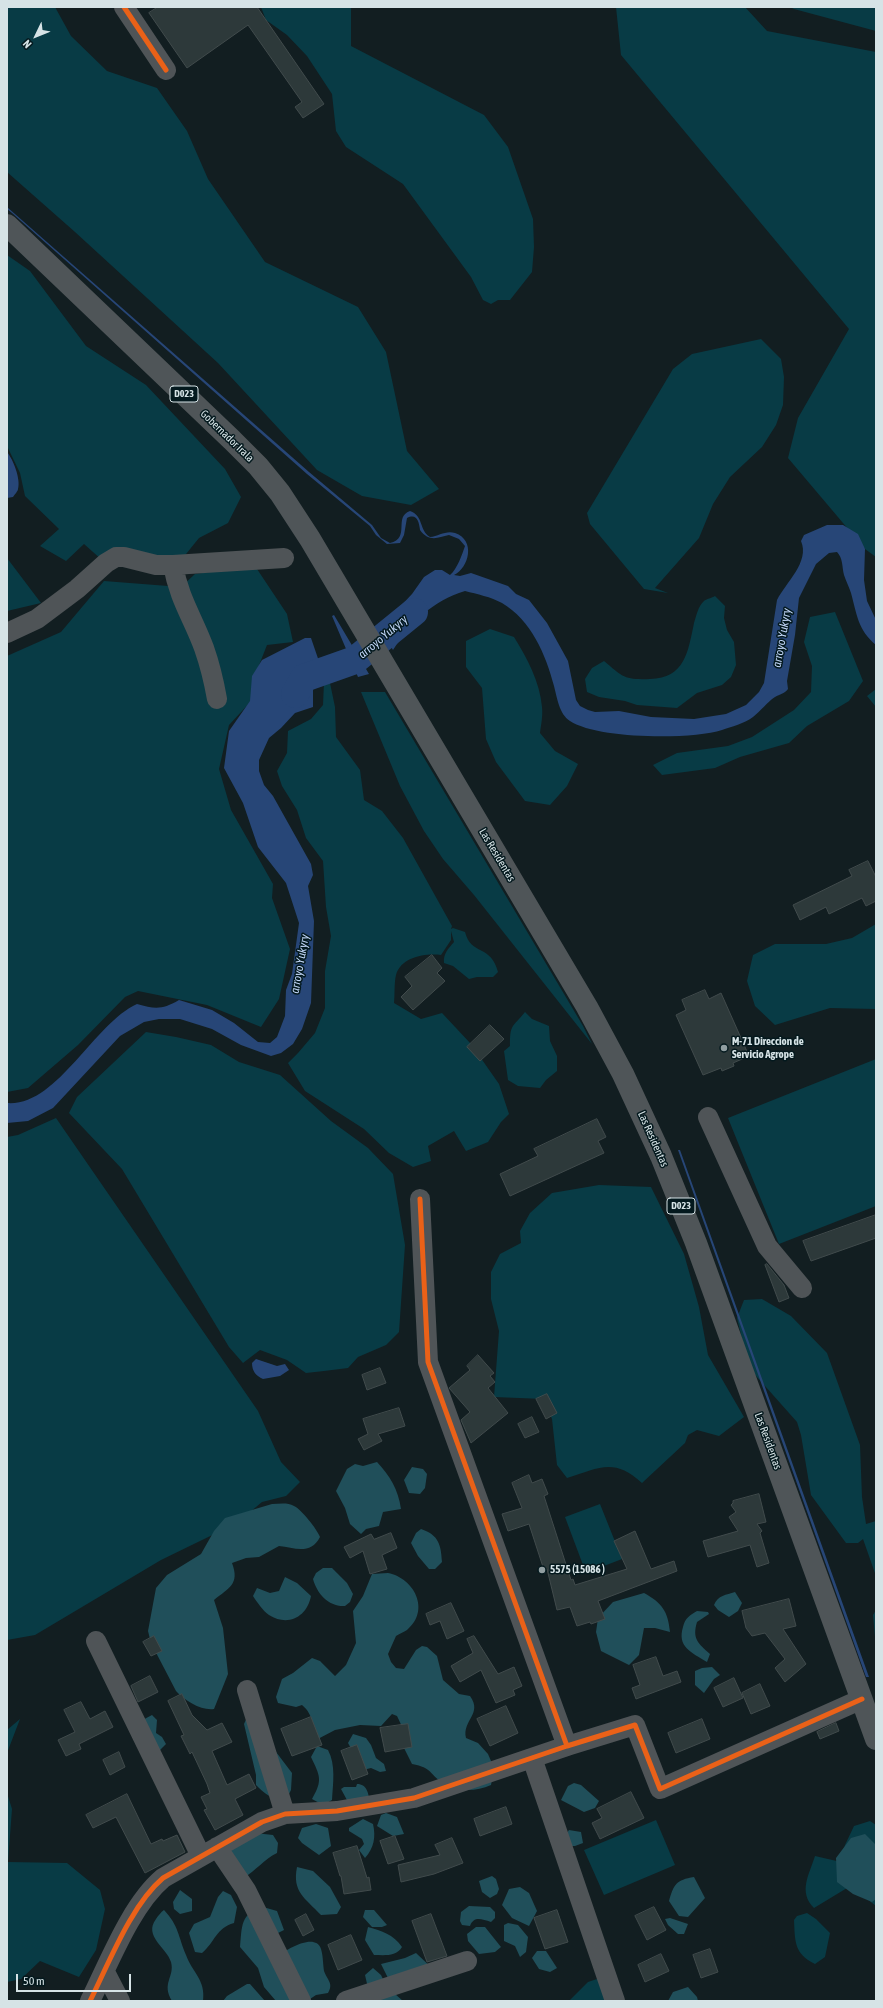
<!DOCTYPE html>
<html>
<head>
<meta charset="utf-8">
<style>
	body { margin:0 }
	#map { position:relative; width:883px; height:2008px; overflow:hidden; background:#121e21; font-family:"Asap Condensed",sans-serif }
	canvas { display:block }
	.frame { position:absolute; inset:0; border:8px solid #d6e3e6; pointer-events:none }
	.north { position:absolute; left:16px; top:16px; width:40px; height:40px; -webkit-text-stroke:3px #04191e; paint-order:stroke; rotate:227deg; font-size:11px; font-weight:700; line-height:16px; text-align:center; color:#d6e3e6 }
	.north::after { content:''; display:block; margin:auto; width:14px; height:18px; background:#d6e3e6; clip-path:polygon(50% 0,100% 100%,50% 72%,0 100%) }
	.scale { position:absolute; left:16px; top:1974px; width:115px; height:18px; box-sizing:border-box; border:2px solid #d6e3e6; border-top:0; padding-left:5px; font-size:12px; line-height:14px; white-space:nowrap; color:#d6e3e6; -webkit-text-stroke:3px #04191e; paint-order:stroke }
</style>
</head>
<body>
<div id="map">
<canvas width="883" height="2008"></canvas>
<div class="frame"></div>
<div class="north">N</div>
<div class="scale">50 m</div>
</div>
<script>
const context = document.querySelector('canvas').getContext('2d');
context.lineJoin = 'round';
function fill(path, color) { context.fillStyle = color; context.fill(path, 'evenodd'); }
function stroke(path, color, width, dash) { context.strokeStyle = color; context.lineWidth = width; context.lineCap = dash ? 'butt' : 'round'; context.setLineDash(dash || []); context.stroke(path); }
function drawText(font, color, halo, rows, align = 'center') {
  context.font = font + ' "Asap Condensed",sans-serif'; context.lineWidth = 3; context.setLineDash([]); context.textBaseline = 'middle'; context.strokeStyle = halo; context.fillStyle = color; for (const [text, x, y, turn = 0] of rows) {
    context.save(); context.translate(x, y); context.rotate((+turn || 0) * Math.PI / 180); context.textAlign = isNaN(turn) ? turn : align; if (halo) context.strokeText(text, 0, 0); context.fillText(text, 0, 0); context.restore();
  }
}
const green = new Path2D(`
	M7 7H55L71 36 107 71 157 88 187 131 208 179 265 262 358 307 386 352 407 451 439 489 411 505 362 496 317 470 218 363 75 232 7 172Z
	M261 7H351V46L484 115 508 147 533 219 534 247 532 272 510 300H498L491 304 483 300 471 277 403 184 346 147 336 131 332 94 307 56 287 35 266 20Z
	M616 7H745L767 31 876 52V557L865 549 788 458 798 418 849 329 621 55Z
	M790 7H876V31L794 9Z
	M7 255 30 271 86 346 146 385 225 469 241 497 228 523 199 538 182 559 102 560 84 544 66 561 40 546 59 529 25 496 20 473 7 446Z
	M761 339 781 359 784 377 783 405 776 425 762 447 730 477 713 504 699 538 655 588 668 593 644 589 590 524 587 513 673 369 692 354Z
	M7 558 41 603 7 611Z
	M255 566 287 614 293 642 267 645 254 678 256 696 229 725 219 769 231 810 273 884 272 898 290 949 279 999 261 1027 207 1005 138 991 125 997 78 1045 28 1088 7 1092V656L61 632 104 581 181 587 195 574Z
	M715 596 725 606 724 618 727 630 734 642 736 665 731 677 722 685 697 693 677 708 637 705 625 701 599 697 587 692 585 679 592 668 604 661C623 677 624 680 650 679 685 678 688 652 694 623 696 617 698 606 704 601 706 599 712 598 715 596Z
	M835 612 863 681 849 701 807 726 789 743 740 757 715 768 662 775 653 765 677 753 728 746 752 737 794 710 811 692 812 666 804 642 810 617Z
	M490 629 514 637C527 658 540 682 542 707 543 716 541 725 540 733L555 751 578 764 567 786 550 805 525 801 496 762 486 739 482 688 466 667V641Z
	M324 682 330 683 335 707 336 737 360 770 364 800 382 811 403 838 452 926 451 929 453 928 465 932C471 956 491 944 498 972L493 977H477L469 979 453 966 444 963C443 954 448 949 454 942L451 931V940L441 955C425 953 401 957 396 975 394 983 395 994 394 1003L421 1019 442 1013 471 1044 499 1084 509 1114 501 1122 488 1142 466 1151 454 1131 428 1146 431 1161 413 1167 389 1153 364 1129 305 1091 288 1063 298 1053 315 1033 325 1008V971L331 936 326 907 323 861 306 838 297 810 282 786 277 771 287 753 288 731 311 719 323 705Z
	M876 689V707L867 696Z
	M361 692H385L583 1026 592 1044 474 895 443 859 424 831 400 786Z
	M876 924V1009L830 1008 775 1025 755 1006 747 981 753 955 775 944H826L852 938Z
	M525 1012 532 1019 549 1026 550 1041 557 1056V1071L546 1080 540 1088 518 1086 508 1080 504 1051 510 1046C510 1024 512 1028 525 1012Z
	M146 1032 176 1037 211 1045 239 1062 280 1075 331 1121 368 1148 393 1174 405 1245 399 1332 386 1345 358 1357 348 1368 324 1371 306 1373 287 1360 260 1350 243 1363 229 1347 122 1169 69 1113 77 1097Z
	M876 1059V1206L779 1244 728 1118Z
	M56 1118 258 1411 281 1462 300 1482 286 1496 262 1502 237 1523 161 1560 35 1635 7 1640V1137L18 1135Z
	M599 1185 651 1187 684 1254 699 1307 708 1355 744 1417 719 1436 697 1430 688 1435 685 1443 642 1483C614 1457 599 1468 567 1478L557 1465 552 1419 544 1399 494 1397 499 1331 491 1299V1272L500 1254 521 1243 520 1231 530 1213 552 1193Z
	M762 1299 791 1316 827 1353 860 1445 862 1497 866 1524 876 1521V1576L863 1539 858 1543H846L811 1495 801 1435 797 1422 749 1368 737 1318 744 1300Z
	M600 1504 622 1559 586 1573 565 1517Z
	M876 1610V1648L873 1615Z
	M20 1719 7 1753V1730Z
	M7 1793 12 1809 8 1862 67 1863 100 1890 105 1909 96 1950 79 1977 40 1961 21 1979 7 1982Z
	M656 1820 675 1865 604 1895 584 1850Z
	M870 1821 876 1825V1906L858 1892 847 1888 814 1908C798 1892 809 1875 815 1856L841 1862 845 1845 854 1826Z
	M807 1913 816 1919 830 1933 825 1957 815 1964C794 1954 795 1941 794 1920L797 1916Z
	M600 1978 616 2001H569L588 1982Z`);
const forest = new Path2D(`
	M377 1462C390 1476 398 1489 401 1509L383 1512 379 1526 366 1529 361 1534 350 1524 345 1508 336 1491 347 1469 355 1464 363 1466Z
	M412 1467 423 1469 427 1474 425 1488 420 1494 409 1493 404 1480Z
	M272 1504C279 1504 287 1502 294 1506 301 1509 317 1529 320 1537 311 1555 295 1548 279 1546L259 1557 246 1558 232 1563C240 1584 229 1588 214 1600L223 1628 228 1674 214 1709C202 1711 185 1701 176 1691L151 1643 148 1631 156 1588 167 1575 201 1554 214 1531 225 1518Z
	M421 1529C439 1535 441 1545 442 1562L435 1569H429L418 1556 411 1543 416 1533Z
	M323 1568H332L347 1583 353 1594 350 1602 345 1606C329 1607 317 1594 313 1579L316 1573Z
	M388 1573C414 1578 431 1610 407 1630 404 1632 399 1634 396 1636L388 1654 391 1662 396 1668 404 1669 416 1650 422 1646 427 1647 437 1656 443 1680 459 1694 470 1696C483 1714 462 1720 466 1738L478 1743 488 1754 494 1768 491 1785C475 1792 457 1792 443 1783 428 1773 433 1768 412 1764L403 1746 406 1735 397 1716 392 1714 381 1726 360 1725 335 1730 314 1741C313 1727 314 1715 302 1705L296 1707 278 1703 276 1697 282 1679 293 1673 312 1658 320 1661 335 1676 346 1665 356 1643 353 1611 363 1596 372 1574Z
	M285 1577 297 1583 311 1596C307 1617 288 1627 269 1615 263 1611 257 1602 253 1596L257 1588 270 1593 279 1591Z
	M735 1592 742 1603 738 1611 729 1617 718 1610 714 1605C718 1595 726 1595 735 1592Z
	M644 1593C662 1603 668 1611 670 1632L655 1628H644L639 1655 629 1665 601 1651 596 1632 598 1618 613 1602Z
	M697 1611 708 1612 709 1614 697 1622C692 1639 698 1643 710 1654L707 1662C691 1652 677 1647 683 1627 685 1618 690 1615 697 1611Z
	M712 1667 720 1675 714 1679 704 1693 695 1685V1671L702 1668Z
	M152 1715 157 1720 156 1733 162 1737 166 1744 160 1750C147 1750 141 1747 132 1737 134 1724 140 1721 152 1715Z
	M248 1715 292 1773 291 1790 286 1800C274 1802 264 1793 256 1785V1775L244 1724Z
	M353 1734 366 1738 371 1745 376 1758 384 1764 386 1771 380 1772 371 1768 363 1770 348 1743Z
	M317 1746 328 1750C336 1765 333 1783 332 1800L323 1805 312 1799C323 1780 320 1776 311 1757Z
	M574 1783 581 1785 599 1801 595 1808 584 1812 561 1800 568 1786Z
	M357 1784C367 1784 368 1793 370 1801L348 1802 341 1789 344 1787H356Z
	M386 1813 397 1817 404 1834 393 1836 377 1826 381 1815Z
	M363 1819 373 1824C376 1837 374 1848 365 1858L359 1850 364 1844 362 1839 349 1831V1828Z
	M316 1824 328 1828 331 1846 319 1855 302 1843 298 1838 302 1828Z
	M569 1830 581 1832 583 1843 575 1846H567L564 1837Z
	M255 1833 273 1835 278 1843 277 1853C264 1859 256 1871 243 1878L227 1853Z
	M865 1834 876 1845V1899L872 1902 853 1894 837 1882 836 1858 851 1838Z
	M297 1867 313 1871 330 1887 341 1907 337 1914 321 1915C305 1898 292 1892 297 1867Z
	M492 1876 496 1879 499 1889 497 1894 490 1898 482 1892 479 1881Z
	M694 1877 705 1898 688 1917 679 1916 669 1901C674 1884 676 1880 694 1877Z
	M520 1887 529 1893 537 1911 529 1926 512 1918 502 1905 509 1889Z
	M180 1890 192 1899V1911L180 1914 174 1909 173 1902Z
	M223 1891 231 1895 237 1907 234 1923C216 1928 215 1942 202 1953L195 1952 189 1933 194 1924 210 1917 218 1897Z
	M469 1906 490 1907 495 1912V1918L491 1922C481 1919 474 1916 470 1926L462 1925 460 1921 461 1912Z
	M263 1907 277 1911 284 1930 268 1938 279 1955C287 1950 315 1932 321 1949 323 1955 323 1964 324 1971 327 1980 334 1983 328 1993L316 1995 307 2001H276L264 1987 258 1968 240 1947C242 1927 240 1913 263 1907Z
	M164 1910C179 1926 178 1936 186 1955 192 1972 206 1980 203 2001H172C161 1983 175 1977 171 1962 167 1948 143 1936 156 1919 158 1916 161 1912 164 1910Z
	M365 1910H374L387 1925 382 1927H372L363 1917Z
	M670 1918 688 1924 684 1934H678L668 1925 665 1919Z
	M508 1923 518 1925 528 1937 526 1952 520 1957 515 1946 504 1941V1925Z
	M368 1927C382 1931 393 1934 402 1947 396 1957 384 1955 374 1955L365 1940Z
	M476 1927H485L501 1947 495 1952 479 1954 468 1941 467 1934Z
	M537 1951H546L557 1968 550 1972 539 1969 532 1958Z
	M416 1953 433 1969 388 1978 381 1964 405 1958Z
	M373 1968 381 1975 387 1987 403 2001H371L365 1975Z
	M247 1984H250L265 2001H223L227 1996Z
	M688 1987 697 1997 698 2001H668L673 1992Z`);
const water = new Path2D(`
	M7 207 309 472 372 525 381 538 390 543C411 538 393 517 410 511 424 516 419 531 430 537 439 536 446 530 455 533 476 540 469 568 454 575L460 576 471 573 508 586 516 594 529 600 547 623 568 661 576 700 580 706 588 710 595 712 619 711 651 717 694 719 726 714 746 705 759 692 764 683 777 600C786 582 810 562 801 541L804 535 827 525H843L858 534 865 549 864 580 867 601 876 620V645C858 630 857 615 851 593 849 587 846 581 844 575 842 567 843 558 837 552L829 553 816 564 799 598 795 635 787 681 788 689C784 694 780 694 775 697 767 702 761 711 753 717 745 723 731 727 722 730 691 740 597 739 570 721 559 714 557 697 554 686 546 655 531 620 502 603 491 597 477 594 465 591 432 601 412 622 393 650L380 628 412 594 424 577 435 570H442L450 575C457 569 462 555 465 546L459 539 449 535C437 538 429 542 420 530 419 522 417 513 407 518L404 535 400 543 387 544 376 535 370 526 307 474 12 213 7 209Z
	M7 452C13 459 21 479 18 489 18 491 15 494 13 497L7 498Z
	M334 615 369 674 358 677 332 616Z
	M305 638H311L324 676 313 680V707L295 713 281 728 269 738 259 760V771L264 785 273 796 311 864 313 875 308 886 314 921 311 1003 302 1029 293 1044 281 1053 271 1056 241 1045 212 1029 180 1019H159L144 1022 120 1036 53 1108 28 1121 7 1123V1103C57 1107 93 1024 137 1004 155 1009 162 1010 179 1000L212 1010 234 1023 258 1042 270 1043 277 1037 285 1016 286 990 292 974 299 923 286 883 258 847 243 803 224 768 229 731 250 701 252 676 262 660Z
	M678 1150H680L869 1677H866Z
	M256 1359 277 1366 285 1364 289 1370 280 1376 263 1379C256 1376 252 1371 252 1363Z`);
const river = new Path2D(`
	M295 694 304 678 355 660 414 612`);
const building = new Path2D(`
	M158 7H257L324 104 303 118 295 107 302 102 248 25 187 68 149 13Z
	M868 861 876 877V901L866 906 862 898 829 914 826 907 800 920 793 905 852 876 849 870Z
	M432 955 442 968 437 973 445 981 413 1010 401 997 412 986 405 977Z
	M705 990 709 999 721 993 749 1056 733 1063 734 1066 722 1071 721 1068 703 1075 676 1015 686 1010 682 1000Z
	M490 1025 504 1039 480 1061 467 1047Z
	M597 1119 606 1137 598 1141 604 1153 510 1196 500 1174 538 1156 534 1149Z
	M876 1215V1238L811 1261 803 1241Z
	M767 1264 784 1285 789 1298 779 1302 765 1265Z
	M478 1355 494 1373 490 1376 495 1382 488 1388 508 1413 471 1443 461 1420 470 1412 449 1388 470 1370 467 1366Z
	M380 1368 386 1383 367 1390 362 1375Z
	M547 1394 557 1413 546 1419 536 1399Z
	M399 1408 405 1426 378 1434 382 1441 364 1450 358 1439 368 1434 363 1419Z
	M532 1417 539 1432 525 1438 518 1424Z
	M529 1475 532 1483 542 1479 548 1494 544 1496 571 1580 573 1579 575 1585 627 1569 614 1541 635 1531 651 1569 674 1561 677 1571 598 1601 605 1619 591 1624 590 1622 577 1626 570 1607 557 1610 547 1569 544 1570 529 1524 508 1531 502 1514 522 1508 512 1483Z
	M759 1494 766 1522 757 1524 762 1531 760 1533 769 1563 757 1567 750 1545 708 1557 703 1541 738 1531 729 1517 736 1512 731 1505 733 1503V1501Z
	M391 1533 397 1548 382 1555 387 1569 370 1574 363 1551 350 1558 344 1547 371 1534 374 1539Z
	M789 1599 796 1626 783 1629 806 1664 785 1682 775 1668 785 1659 765 1633 752 1636 746 1628 742 1611Z
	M451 1603 464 1631 447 1639 440 1621 430 1625 426 1614Z
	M154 1636 162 1651 151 1656 143 1642Z
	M474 1636 498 1674 514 1667 522 1686 513 1690 515 1695 496 1703 481 1670 460 1682 451 1666 473 1653 467 1639Z
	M656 1657 663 1676 677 1671 681 1682 636 1699 632 1688 640 1685 633 1665Z
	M150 1676 158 1692 138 1702 131 1686Z
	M734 1678 743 1698 723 1707 714 1688Z
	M760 1684 770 1706 751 1714 742 1693Z
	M182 1694 192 1715 207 1730 222 1723 232 1742 212 1751 227 1785 249 1774 256 1788 235 1799 243 1815 215 1830 204 1810 207 1809 201 1797 210 1793 207 1784 192 1752 190 1754 181 1736 184 1735 168 1701Z
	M81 1702 90 1719 105 1711 113 1727 79 1744 81 1749 66 1756 58 1740 75 1732 64 1710Z
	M506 1706 518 1733 490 1746 477 1719Z
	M311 1717 322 1745 292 1756 281 1729Z
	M702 1719 710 1739 676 1753 668 1733Z
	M836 1723 839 1731 820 1739 817 1732Z
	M408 1724 412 1747 385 1752 380 1728Z
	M357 1745 368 1774 352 1780 341 1751Z
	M119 1752 125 1767 110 1775 103 1760Z
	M631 1792 644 1818 600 1839 592 1823 602 1818 597 1809Z
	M127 1794 151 1844 162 1839 163 1841 177 1835 185 1852 145 1873 116 1817 93 1828 86 1815Z
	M506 1807 512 1824 480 1836 474 1819Z
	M395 1836 404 1859 388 1864 380 1841Z
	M452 1838 463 1863 434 1874 401 1882 398 1865 440 1855 435 1845Z
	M357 1846 367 1878 369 1877 371 1890 344 1894 341 1876H340L333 1853Z
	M654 1907 666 1930 647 1940 635 1916Z
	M557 1910 568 1942 545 1949 534 1918Z
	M306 1914 314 1930 303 1936 295 1920Z
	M431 1914 447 1956 427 1962 412 1921Z
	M351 1935 362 1960 338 1970 328 1945Z
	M710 1949 718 1972 701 1978 693 1955Z
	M661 1954 669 1971 645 1982 638 1965Z`);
const minor = new Path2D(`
	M124 7 166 70
	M173 565C179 599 193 618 204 648 210 665 214 682 217 699
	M7 633 37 619 77 589 106 563 116 557H124L156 565H173L284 558
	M708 1117 767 1246 802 1288
	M420 1199 428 1362 567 1746
	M96 1641 201 1856
	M247 1690 285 1814
	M532 1758 615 2001
	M217 1847 246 1890 301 2001
	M105 1972 120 2001
	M90 2001C109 1963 131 1905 163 1878L262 1822 285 1814 337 1811 414 1798 567 1746 635 1725 660 1789 862 1699
	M346 2001 467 1961`);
const major = new Path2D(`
	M7 225 232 440 258 466 280 493 310 539 587 1007 623 1074 661 1156 696 1243 876 1739`);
const cycleway = new Path2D(`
	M124 7 166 70
	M420 1199 428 1362 567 1746
	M90 2001C109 1963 131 1905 163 1878L262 1822 285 1814 337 1811 414 1798 567 1746 635 1725 660 1789 862 1699`);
const markers = [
	[724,1048,4,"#919ea1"],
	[542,1570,4,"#919ea1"]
];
const shields = [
	[184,394,28],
	[681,1206,28]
];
const shieldNames = [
	["D023",184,394],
	["D023",681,1206]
];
const streetNames = [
	["Gobernador Irala",227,436,44],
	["Las Residentas",497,855,59],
	["Las Residentas",653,1139,66],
	["Las Residentas",768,1441,70]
];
const poiNames = [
	["M-71 Direccion de",732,1042],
	["Servicio Agrope",732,1055],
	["5575 (15086 )",550,1570]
];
const waterNames = [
	["arroyo Yukyry",383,637,-40],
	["arroyo Yukyry",782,638,-80],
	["arroyo Yukyry",300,964,-80]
];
fill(green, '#083b45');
fill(forest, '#204f5a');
fill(water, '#274677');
stroke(river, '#274677', 28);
fill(building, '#2d393a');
stroke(building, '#414b4c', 1);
stroke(minor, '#4f5457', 20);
stroke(major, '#4f5558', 22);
stroke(cycleway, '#ea6118', 5);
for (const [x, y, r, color] of markers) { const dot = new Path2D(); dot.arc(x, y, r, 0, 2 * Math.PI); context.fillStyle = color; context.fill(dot); stroke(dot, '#04191e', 1.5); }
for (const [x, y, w] of shields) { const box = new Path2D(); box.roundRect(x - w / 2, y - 8, w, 16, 3); context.fillStyle = '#04191e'; context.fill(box); stroke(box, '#d6e3e6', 1); }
drawText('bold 10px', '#d6e3e6', null, shieldNames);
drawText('11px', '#d6e3e6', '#04191e', streetNames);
drawText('bold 11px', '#d6e3e6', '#04191e', poiNames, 'left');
drawText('italic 12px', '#c0d5f6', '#04191e', waterNames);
</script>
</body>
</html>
